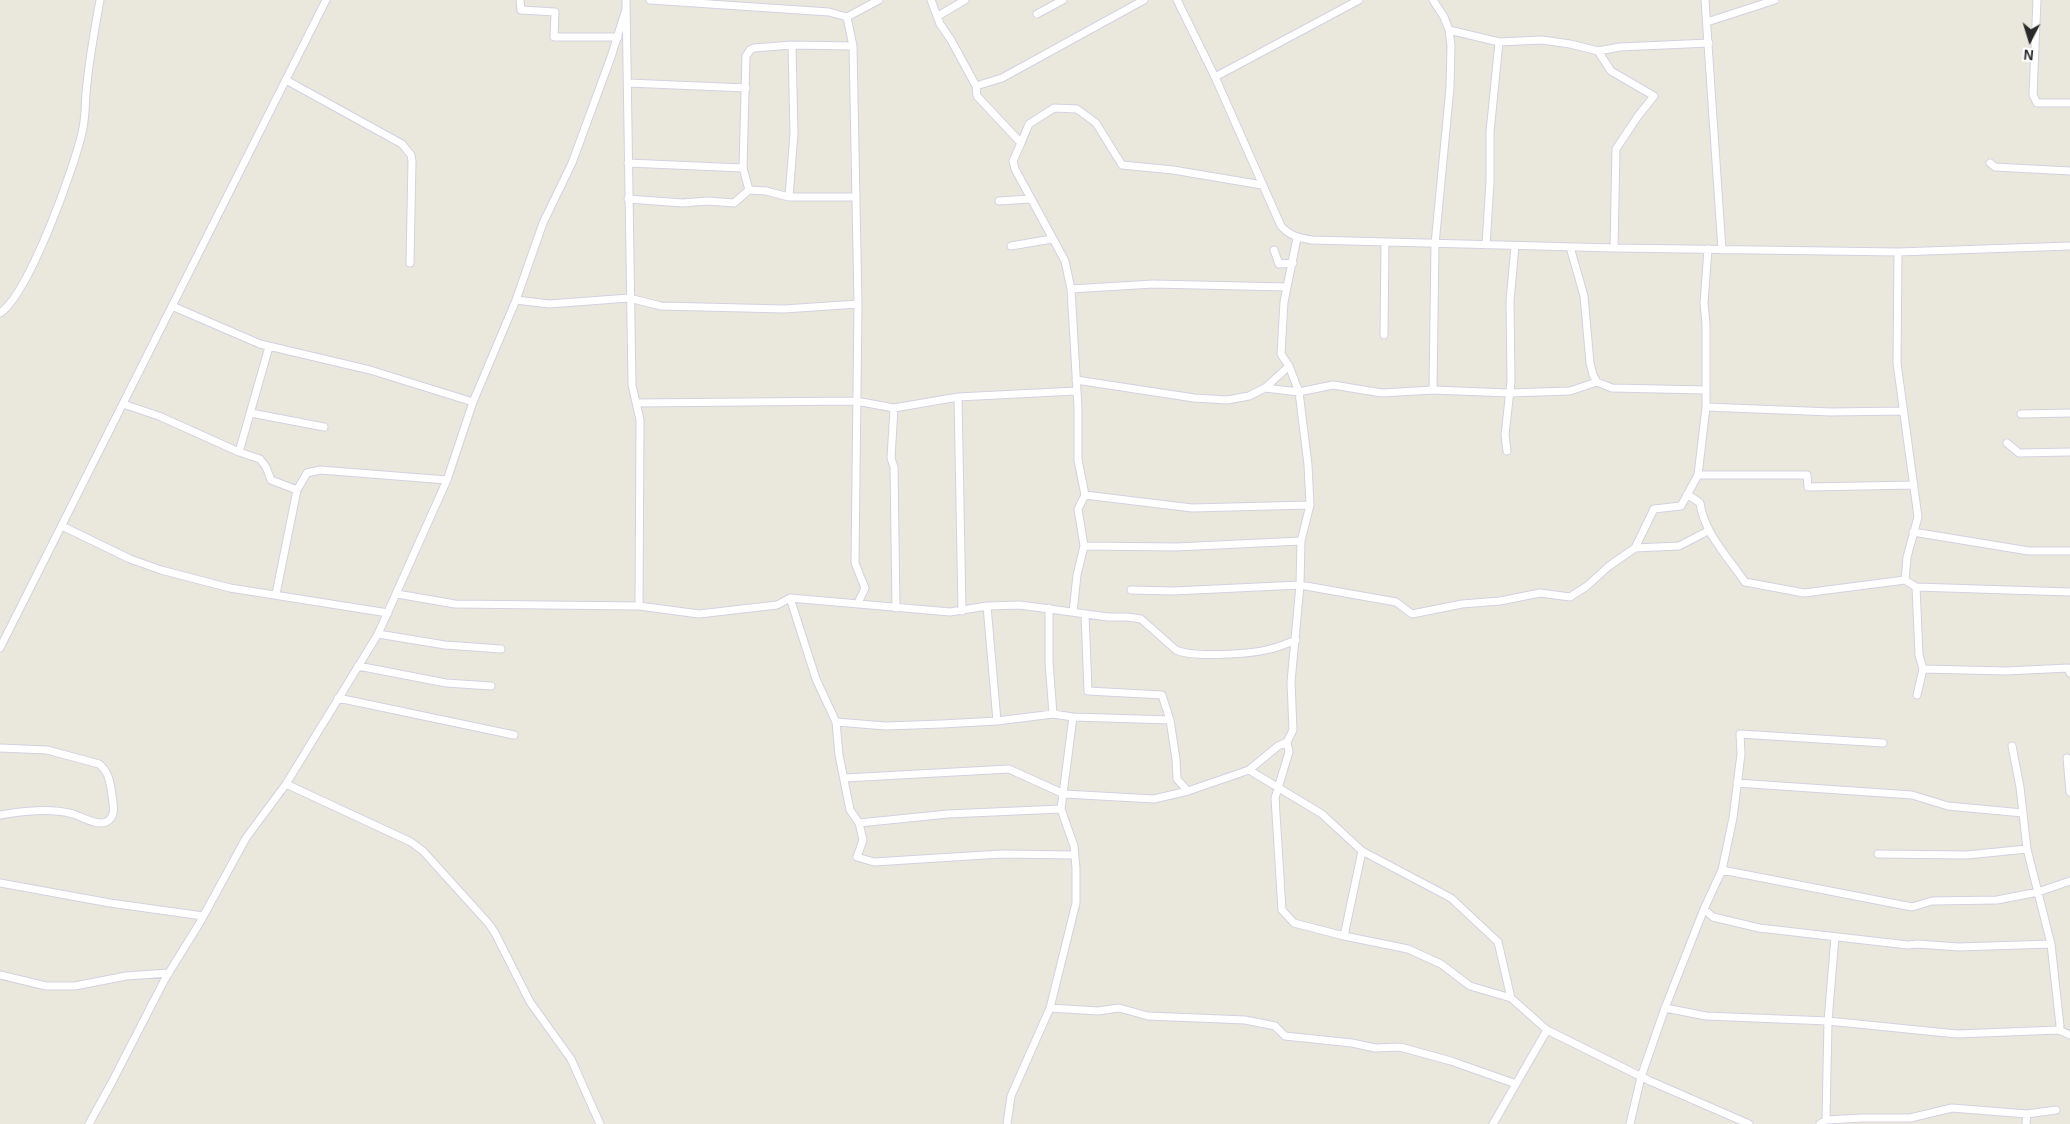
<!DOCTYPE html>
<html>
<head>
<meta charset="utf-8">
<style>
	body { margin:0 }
	#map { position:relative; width:2070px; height:1124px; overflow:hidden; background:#eae8dc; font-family:Helvetica,sans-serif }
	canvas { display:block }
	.north { position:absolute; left:2005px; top:15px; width:50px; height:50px; -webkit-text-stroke:4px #fff; paint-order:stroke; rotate:185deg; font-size:14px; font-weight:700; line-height:20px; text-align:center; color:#292929 }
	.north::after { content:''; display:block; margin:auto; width:18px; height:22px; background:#292929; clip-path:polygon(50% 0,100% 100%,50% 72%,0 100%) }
</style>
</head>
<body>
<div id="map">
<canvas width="2070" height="1124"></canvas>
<div class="north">N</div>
</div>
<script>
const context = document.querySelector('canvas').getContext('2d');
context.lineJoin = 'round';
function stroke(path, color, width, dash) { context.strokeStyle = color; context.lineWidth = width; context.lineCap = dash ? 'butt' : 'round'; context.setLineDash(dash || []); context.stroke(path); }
const street = new Path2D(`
	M520 0 521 10 555 12 554 37H618
	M626 0 632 385 640 420 639 606
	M650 0 829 12 847 17 853 46 858 304 855 563 865 588 858 603
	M931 0 940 24 951 40 976 86 1002 78 1144 0
	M1177 0 1215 77 1281 226C1290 236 1299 238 1312 240L1614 248 1898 252 2070 246
	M1433 0 1444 17 1449 30 1451 45 1450 88 1435 244 1433 390
	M1705 0 1722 250
	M2037 0 2033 95 2037 103H2070
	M1037 14 1063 0
	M938 16 965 0
	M847 17 879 0
	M1707 22 1775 0
	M1449 30 1499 42 1542 40 1570 44 1598 51 1620 47 1709 43
	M1598 51 1611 71 1654 96 1638 116 1616 149 1614 248
	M1215 77 1359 0
	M286 80 402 144 411 155 412 161 410 263
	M628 83 746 88
	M976 86 977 96 1021 143 1029 124 1054 108 1077 109 1096 123 1122 165 1173 170 1262 185
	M1021 143 1013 161 1015 169 1065 261 1071 289 1078 408V460L1085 495 1078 509 1084 546 1077 575 1073 612
	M628 163 743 168
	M1990 163 1995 167 2070 171
	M749 190 743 168 746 56 750 50 754 48 792 45
	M789 197 794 133 792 45 853 46
	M628 199 683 203 707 201 734 203 749 190 766 191 789 197H855
	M999 201 1030 199
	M1297 238 1284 302 1281 354 1289 366 1299 392 1308 465 1310 505 1301 541 1300 585 1291 682 1293 730 1287 742 1289 752 1275 798 1282 910 1294 923 1344 936 1408 949 1441 964 1470 986 1511 998
	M1486 245 1490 182V132L1499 42
	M1011 246 1052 239
	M1570 247 1584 296 1590 363 1593 375 1597 382 1612 388 1706 390
	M1274 250 1279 264 1293 263
	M1898 252 1897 363 1918 517 1907 557 1905 580
	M1071 289 1153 284 1287 287
	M516 300 549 304 629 298 661 306 784 309 858 304
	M172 306 260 344 370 370 473 402
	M0 313C29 294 76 164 83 128 86 113 85 97 87 83 90 55 95 27 100 0
	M1384 335 1385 243
	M1076 380 1194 398 1227 400 1249 396 1265 388 1289 366
	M1265 388 1299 392 1333 385 1382 393 1433 390 1509 393 1570 391 1597 382
	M958 397 962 611
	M636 403 856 401 894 408 958 397 1076 391
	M123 404 159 416 239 452 260 459 266 467 271 480 297 490
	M1706 407 1831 412 1903 411
	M894 408 891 458 894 467 896 608
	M251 413 324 427
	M2021 414 2070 413
	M2007 443 2019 453 2070 452
	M1507 451 1505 435 1511 381 1510 301 1515 246
	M239 452 269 347
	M1698 475H1807L1808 487 1914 485
	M1687 494 1700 503C1704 533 1728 557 1745 582L1804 593 1905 580 1916 587 2070 592
	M1085 495 1192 508 1310 505
	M62 526 130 559 161 570 230 588 388 613
	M1913 532 2029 551H2070
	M1084 546 1176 547 1301 541
	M1635 548 1679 546 1708 531
	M1916 587 1919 655 1923 669 1917 695
	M1131 590 1173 591 1300 585 1396 602 1412 614 1462 604 1500 601 1540 593 1570 597 1587 586 1609 566 1635 548 1654 509 1681 506 1698 475 1706 407V324L1704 303 1708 249
	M276 594 297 490 307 473 320 470 447 480
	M397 594 455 604 639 606 699 614 777 605 790 598 950 612 987 606 1020 605 1108 617H1127L1141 619 1176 650C1193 658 1252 654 1270 649 1279 647 1288 643 1296 640
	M790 598 816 679 836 722 839 755 850 810 859 823 863 840 857 857 874 862 1001 854 1074 855
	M987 606 997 721
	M1049 608V662L1053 714
	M1085 614 1088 691 1162 695 1170 720 1176 759 1177 779 1188 791
	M378 634 445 645 501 649
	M0 648 326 0
	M358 666 446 683 491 686
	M1923 669 2006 671 2068 668 2070 673
	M338 698 514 735
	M836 722 886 726 942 724 997 721 1053 714 1073 717 1170 720
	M2012 746 2020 787 2027 849 2051 944 2060 1026 2059 1030
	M0 748 47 750 99 764C109 772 110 782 112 795 113 804 117 817 106 822 97 826 82 817 73 814 49 808 24 811 0 815
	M2067 758 2070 792
	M1249 770 1322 814 1362 851 1451 898 1498 942 1511 998 1547 1030
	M845 778 1009 769 1064 794 1154 799 1188 791 1249 770 1278 746 1287 742
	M1737 783 1912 795 1948 806 2023 813
	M286 784 411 842 423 851 489 924 495 933 530 1002 571 1059 600 1124
	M859 823 948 814 1061 809
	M1878 854 1967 855 2027 849
	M1722 870 1912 907 1932 901 1997 900 2038 892 2070 881
	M0 883 110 903 203 916
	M1704 909 1713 917 1759 928 1908 945 1917 944 1959 947 2051 944
	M1344 936 1362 851
	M0 975 46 986H75L126 976 169 973
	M1050 1008 1098 1011 1119 1008 1148 1016 1245 1020 1275 1026 1285 1036 1352 1043 1375 1048 1400 1047 1451 1061 1516 1084
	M1665 1008 1706 1016 1828 1021 1957 1034 2059 1030 2070 1035
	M1826 1120 1828 1021 1835 937
	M89 1124 112 1082 165 979 199 924 246 838 286 784 378 634 447 480 473 402 516 300 543 223 572 163 611 57 626 9
	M1007 1124 1011 1096 1050 1008 1076 903V868L1074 846 1061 809 1073 717
	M1493 1124 1547 1030 1650 1081 1749 1124
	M1630 1124 1641 1077 1665 1008 1704 909 1722 870 1733 818 1741 754 1740 734 1883 743
	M1820 1124 1826 1120 1862 1118H1910L1952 1108 2027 1114 2056 1110
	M2026 1124 2027 1114`);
stroke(street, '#d3d1e0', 9);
stroke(street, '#fff', 7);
</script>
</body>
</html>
